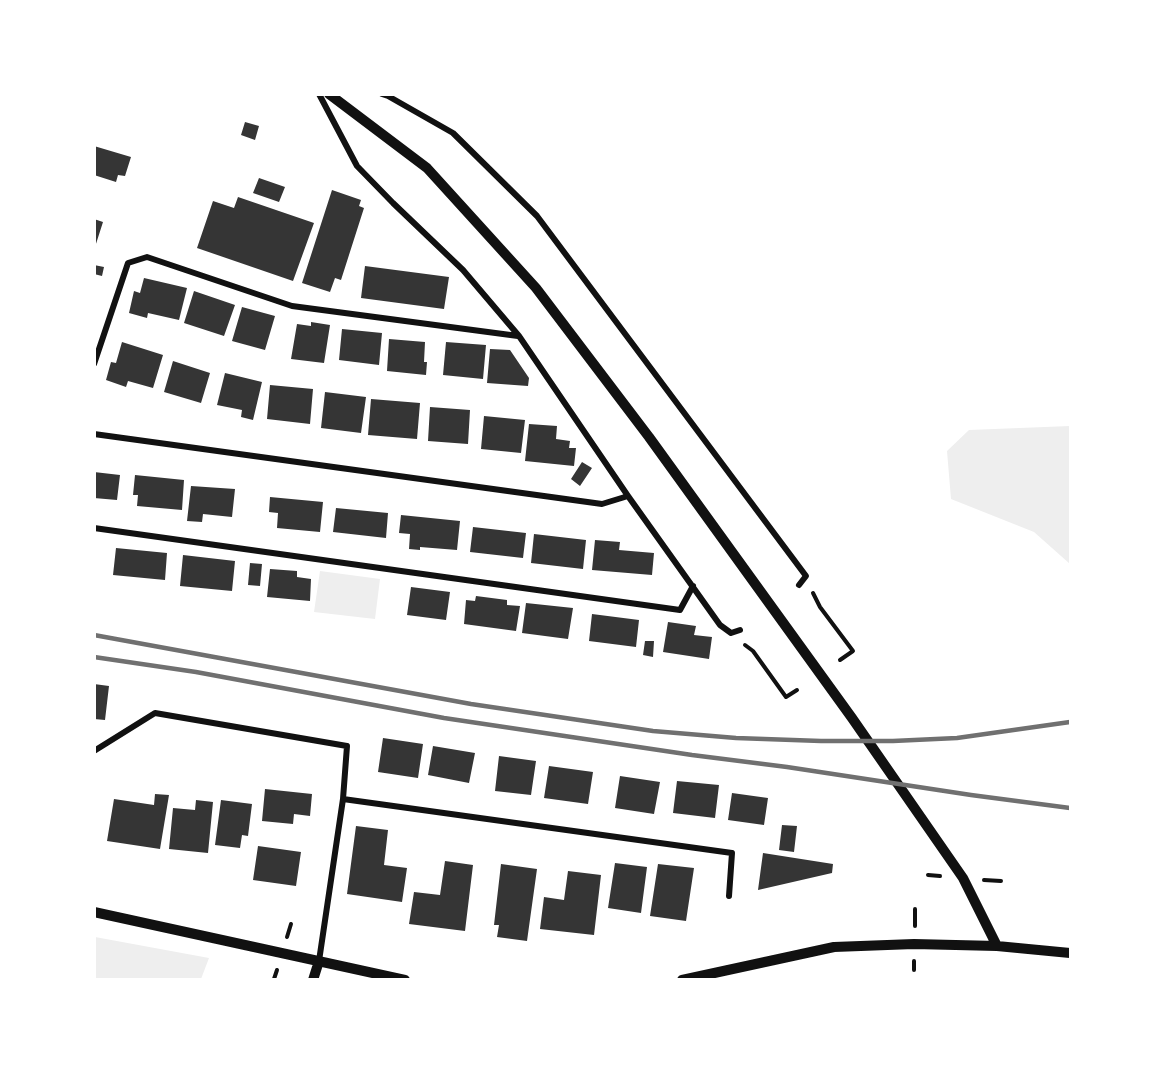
<!DOCTYPE html>
<html>
<head>
<meta charset="utf-8">
<style>
	body { margin:0 }
	#map { position:relative; width:1165px; height:1074px; overflow:hidden; background:#fff; font-family:Montserrat,sans-serif }
	canvas { display:block }
	.frame { position:absolute; inset:0; border:96px solid #fff; pointer-events:none }
</style>
</head>
<body>
<div id="map">
<canvas width="1165" height="1074"></canvas>
<div class="frame"></div>
</div>
<script>
const context = document.querySelector('canvas').getContext('2d');
context.lineJoin = 'round';
function fill(path, color) { context.fillStyle = color; context.fill(path, 'evenodd'); }
function stroke(path, color, width, dash) { context.strokeStyle = color; context.lineWidth = width; context.lineCap = dash ? 'butt' : 'round'; context.setLineDash(dash || []); context.stroke(path); }
const green = new Path2D(`
	M1070 426V564L1034 532 951 499 947 451 969 430Z
	M320 571 380 579 375 619 314 612Z
	M95 937 209 958 201 979H95Z`);
const building = new Path2D(`
	M245 122 259 126 255 140 241 135Z
	M94 146 131 157 125 176 118 175 116 182 94 175Z
	M259 178 285 187 279 202 253 193Z
	M332 190 361 200 359 206 364 208 341 280 335 278 330 292 302 283Z
	M238 197 314 223 293 281 197 248 213 201 234 208Z
	M94 219 103 222 95 247H94Z
	M94 265 104 267 102 276 94 274Z
	M365 266 449 277 444 309 361 298Z
	M144 278 187 288 179 320 148 313 147 318 129 313 134 291 140 293Z
	M194 291 235 305 224 336 184 323Z
	M242 307 275 316 265 350 232 341Z
	M311 322 330 325 324 363 291 359 297 324 311 326Z
	M342 329 382 333 379 365 339 360Z
	M389 339 425 342 424 362H427L426 375 387 371Z
	M122 342 163 355 153 388 128 381 126 387 106 380 111 362 116 363Z
	M446 342 486 345 483 379 443 375Z
	M490 349 510 350 529 378 528 386 487 383Z
	M173 361 210 373 201 403 164 392Z
	M225 373 262 382 253 420 241 417 242 410 217 405Z
	M270 385 313 389 310 424 267 419Z
	M325 392 366 397 361 433 321 428Z
	M371 399 420 403 417 439 368 435Z
	M430 407 470 410 468 444 428 441Z
	M484 416 525 420 521 453 481 449Z
	M529 424 557 426 556 439 570 441 569 448H576L574 466 525 461Z
	M582 462 592 468 580 486 571 479Z
	M94 472 120 475 117 500 94 498Z
	M135 475 184 480 182 510 137 506 138 495H133Z
	M191 486 235 489 232 517 203 514 202 522 187 521Z
	M270 497 323 502 320 532 277 528 278 513 269 512Z
	M336 508 388 513 386 538 333 532Z
	M401 515 460 521 457 550 420 547V550L409 549 410 534 399 533Z
	M473 527 526 533 523 558 470 552Z
	M534 534 586 540 583 569 531 563Z
	M595 540 620 542 619 550 654 553 652 575 592 570Z
	M116 548 167 553 165 580 113 575Z
	M183 555 235 561 232 591 180 586Z
	M250 563 262 564 260 586 248 585Z
	M270 569 297 571V577L311 579 310 601 267 597Z
	M411 587 450 592 446 620 407 615Z
	M476 596 507 600V605L520 606 516 631 464 624 466 600 475 601Z
	M526 603 573 608 568 639 522 633Z
	M592 614 639 620 636 647 589 641Z
	M668 622 696 626 694 635 712 637 709 659 663 652Z
	M645 641H654L653 657 643 655Z
	M94 684 109 686 105 720 94 719Z
	M383 738 423 744 418 778 378 772Z
	M433 746 475 753 469 783 428 775Z
	M499 756 536 761 531 795 495 791Z
	M549 766 593 772 588 804 544 798Z
	M620 776 660 782 654 814 615 808Z
	M677 781 719 785 715 818 673 813Z
	M265 789 312 794 310 816 294 814 293 824 262 821Z
	M732 793 768 798 764 825 728 820Z
	M155 794 169 795 160 849 107 841 114 799 154 805Z
	M196 800 213 802 208 853 169 849 173 808 195 810Z
	M221 800 252 804 248 836 242 835 240 848 215 845Z
	M782 825 797 826 794 852 779 850Z
	M356 826 388 830 384 865 407 868 402 902 347 894Z
	M258 846 301 852 296 886 253 880Z
	M763 853 833 864 832 873 758 890Z
	M445 861 473 865 465 931 409 924 414 892 440 895Z
	M615 863 647 867 641 913 608 908Z
	M501 864 537 869 527 941 497 937 499 925H494Z
	M658 864 694 868 686 921 650 916Z
	M568 871 601 875 594 935 540 929 544 897 564 900Z`);
const path = new Path2D(`
	M813 593 820 607 853 651 840 660
	M745 645 753 651 786 697 797 690
	M928 875 940 876
	M984 880 1001 881
	M915 926V909
	M287 937 291 924
	M914 970V961
	M274 979 277 970`);
const minor = new Path2D(`
	M319 94 357 166 393 203 463 270 519 336 628 496 720 625 731 633 740 630
	M382 94 388 96 453 133 537 216 806 576 799 585
	M94 364 128 263 147 257 292 306 518 336
	M94 434 602 504 628 496
	M94 528 680 610 693 586
	M94 751 155 713 347 746 343 799 732 853 729 896
	M319 961 343 799`);
const tertiary = new Path2D(`
	M329 94 427 168 536 288 649 437 852 718 963 878 997 946
	M94 912 405 980
	M313 980 319 961
	M682 980 834 947 914 944 997 946 1070 953`);
const rail = new Path2D(`
	M94 635 471 704 653 731 736 738 821 741H893L957 738 1070 722
	M94 657 196 672 444 718 692 755 787 767 971 795 1070 808`);
fill(green, '#eee');
fill(building, '#353535');
stroke(path, '#111', 4);
stroke(minor, '#111', 6);
stroke(tertiary, '#111', 10);
stroke(rail, '#707070', 4.5);
</script>
</body>
</html>
